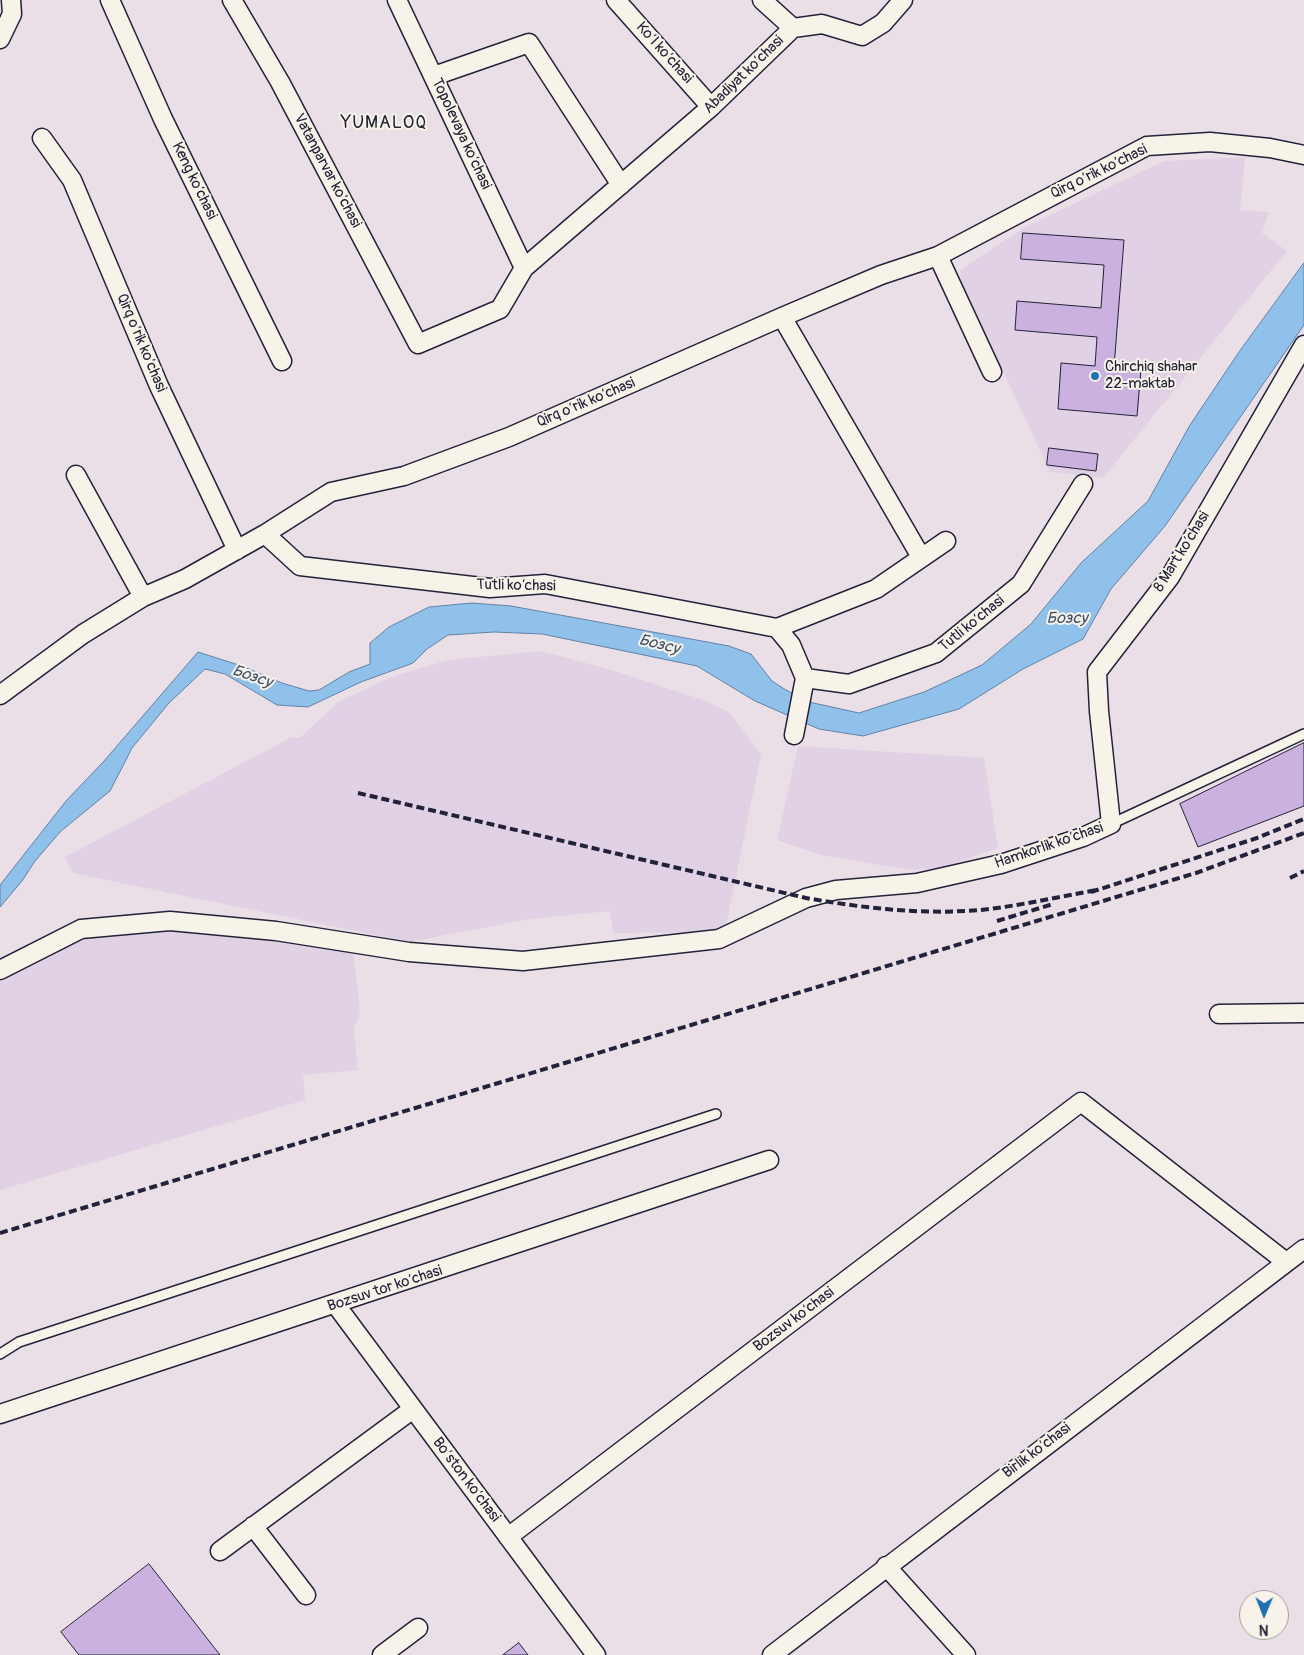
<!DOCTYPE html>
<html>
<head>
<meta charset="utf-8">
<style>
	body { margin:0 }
	#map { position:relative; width:1304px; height:1655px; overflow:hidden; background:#eadfe6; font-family:Pangolin,sans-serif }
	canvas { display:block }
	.north { position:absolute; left:1239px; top:1590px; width:50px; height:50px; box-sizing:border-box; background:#f7f3e8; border:1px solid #a29fa3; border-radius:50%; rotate:181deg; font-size:14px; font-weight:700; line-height:20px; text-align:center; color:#22223b }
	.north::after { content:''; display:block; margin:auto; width:18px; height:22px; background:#1f6fb2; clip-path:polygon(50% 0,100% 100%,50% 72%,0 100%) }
</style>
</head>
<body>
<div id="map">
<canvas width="1304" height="1655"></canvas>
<div class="north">N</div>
</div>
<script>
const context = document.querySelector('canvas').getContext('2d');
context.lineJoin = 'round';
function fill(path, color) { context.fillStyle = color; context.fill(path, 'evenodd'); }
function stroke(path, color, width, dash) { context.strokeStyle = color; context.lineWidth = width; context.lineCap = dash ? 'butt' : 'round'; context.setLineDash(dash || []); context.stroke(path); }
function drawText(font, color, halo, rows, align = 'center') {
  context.font = font + ' Pangolin,sans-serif'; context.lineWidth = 4; context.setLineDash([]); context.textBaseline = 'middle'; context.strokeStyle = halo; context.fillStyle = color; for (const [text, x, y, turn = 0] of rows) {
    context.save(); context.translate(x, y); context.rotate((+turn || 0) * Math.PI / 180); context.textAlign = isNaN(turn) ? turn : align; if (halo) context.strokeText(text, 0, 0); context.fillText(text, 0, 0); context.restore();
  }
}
const built = new Path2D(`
	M1245 157 1240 210 1269 212 1262 233 1287 251 1103 478 1050 472 961 281 960 270 1023 228 1164 161Z
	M541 651 615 671 706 701 729 712 761 754 726 926 715 932 613 933 610 911 530 919 409 942 73 873 65 857 292 737 300 738 338 702 391 677 448 660Z
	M798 746 984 758 998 848 940 868 909 870 821 855 777 840Z
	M177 929 275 936 353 949 360 1013 354 1028 358 1070 303 1075 305 1100 0 1190V979L65 943 104 932Z`);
const water = new Path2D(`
	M1304 263V325L1165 526 1111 589 1083 639 1023 669 959 709 863 736 819 729 755 701 697 666 542 634 494 632 448 635 427 649 413 663 361 682 308 707 277 705 225 674 205 669 169 703 132 748 110 791 61 831 35 861 22 881 0 907V885L66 801 104 761 198 652 242 666 282 683 309 691 319 690 349 672 370 664V643L389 627 429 607 472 603 511 606 729 646 751 654 772 681 786 690 809 702 859 713 924 692 982 665 1031 624 1081 563 1148 501 1190 425 1239 352Z`);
const building = new Path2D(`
	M1023 233 1124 240 1114 367 1141 369 1137 416 1058 409 1061 363 1095 366 1097 337 1015 330 1017 301 1101 308 1104 265 1021 259Z
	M1049 448 1098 454 1096 471 1047 465Z
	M1304 743V806L1198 847 1180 804Z
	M149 1564 220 1655H79L61 1632Z
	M519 1643 528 1655H503Z`);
const lane = new Path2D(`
	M1111 824 1304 734
	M0 1354 19 1342 716 1114`);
const street = new Path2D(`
	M110 0 163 119 282 361
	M232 0 280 82 418 344 500 309 524 268 711 107 793 28 822 24 862 36 883 23 903 0
	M397 0 524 268
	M616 0 711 107
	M762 0 793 28
	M0 39 12 14 11 0
	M434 76 529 43 621 185
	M42 138 72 180 159 386 237 550
	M938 256 992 372
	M782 317 921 557
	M76 475 143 597
	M265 534 300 566 490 588 545 584 777 628 791 645 805 678 849 684 936 653 1021 584 1083 484
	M777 628 876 589 946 541
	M0 695 83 634 143 597 185 579 265 534 331 492 404 476 509 437 782 317 881 275 938 256 1147 146 1210 142 1270 148 1304 155
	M794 735 805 678
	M0 970 81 929 170 921 276 931 409 952 523 961 719 939 806 898 836 890 917 883 1001 864 1083 837 1111 824 1099 711 1097 672 1170 577 1304 345
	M1219 1014 1304 1013
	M336 1305 596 1655
	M0 1414 769 1160
	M253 1526 306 1595
	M508 1537 1081 1102 1286 1262
	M220 1551 413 1409
	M886 1566 966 1655
	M382 1655 418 1628
	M772 1655 1304 1249`);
const rail = new Path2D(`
	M358 793 806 898C863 908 922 915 980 910 1019 906 1058 897 1097 890
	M1290 878 1304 871
	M1091 892 1257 838 1304 819
	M997 921 1053 904
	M0 1233 1196 873 1304 833`);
const markers = [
	[1095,376,5,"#1f6fb2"]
];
const streetNames = [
	["Ko‘l ko‘chasi",664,53,48],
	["Abadiyat ko‘chasi",744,75,-44],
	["Topolevaya ko‘chasi",461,134,65],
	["Vatanparvar ko‘chasi",327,171,62],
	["Qirq o‘rik ko‘chasi",1099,172,-26],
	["Keng ko‘chasi",194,181,64],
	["Qirq o‘rik ko‘chasi",141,343,67],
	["Qirq o‘rik ko‘chasi",586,403,-23],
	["8 Mart ko‘chasi",1182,552,-58],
	["Tutli ko‘chasi",516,586,1],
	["Tutli ko‘chasi",972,624,-39],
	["Hamkorlik ko‘chasi",1049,846,-19],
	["Bozsuv tor ko‘chasi",385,1289,-18],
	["Bozsuv ko‘chasi",794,1320,-37],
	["Birlik ko‘chasi",1037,1451,-37],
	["Bo‘ston ko‘chasi",466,1480,53]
];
const poiNames = [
	["Chirchiq shahar",1105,367],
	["22-maktab",1105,384]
];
const waterNames = [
	["Бозсу",1067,619],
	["Бозсу",659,645,14],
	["Бозсу",252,677,19]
];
const quarterNames = [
	["YUMALOQ",384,123]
];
fill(built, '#e1d1e4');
fill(water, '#8fc1eb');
stroke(water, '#6381a5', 1);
fill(building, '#cbb1e0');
stroke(building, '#22223b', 1);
stroke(lane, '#22223b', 12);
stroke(street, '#22223b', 21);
stroke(lane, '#f7f3e8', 9);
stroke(street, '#f7f3e8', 18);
stroke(rail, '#22223b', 4, [8, 4]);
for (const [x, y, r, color] of markers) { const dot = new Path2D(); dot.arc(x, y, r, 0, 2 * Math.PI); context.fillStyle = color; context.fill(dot); stroke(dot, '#f7f3e8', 2); }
drawText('15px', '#22223b', '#f7f3e8', streetNames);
drawText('15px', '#22223b', '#f7f3e8', poiNames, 'left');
drawText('italic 16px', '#435270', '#f7f3e8', waterNames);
context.letterSpacing = '1px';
drawText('18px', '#22223b', '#f7f3e8', quarterNames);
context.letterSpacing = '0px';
</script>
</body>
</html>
